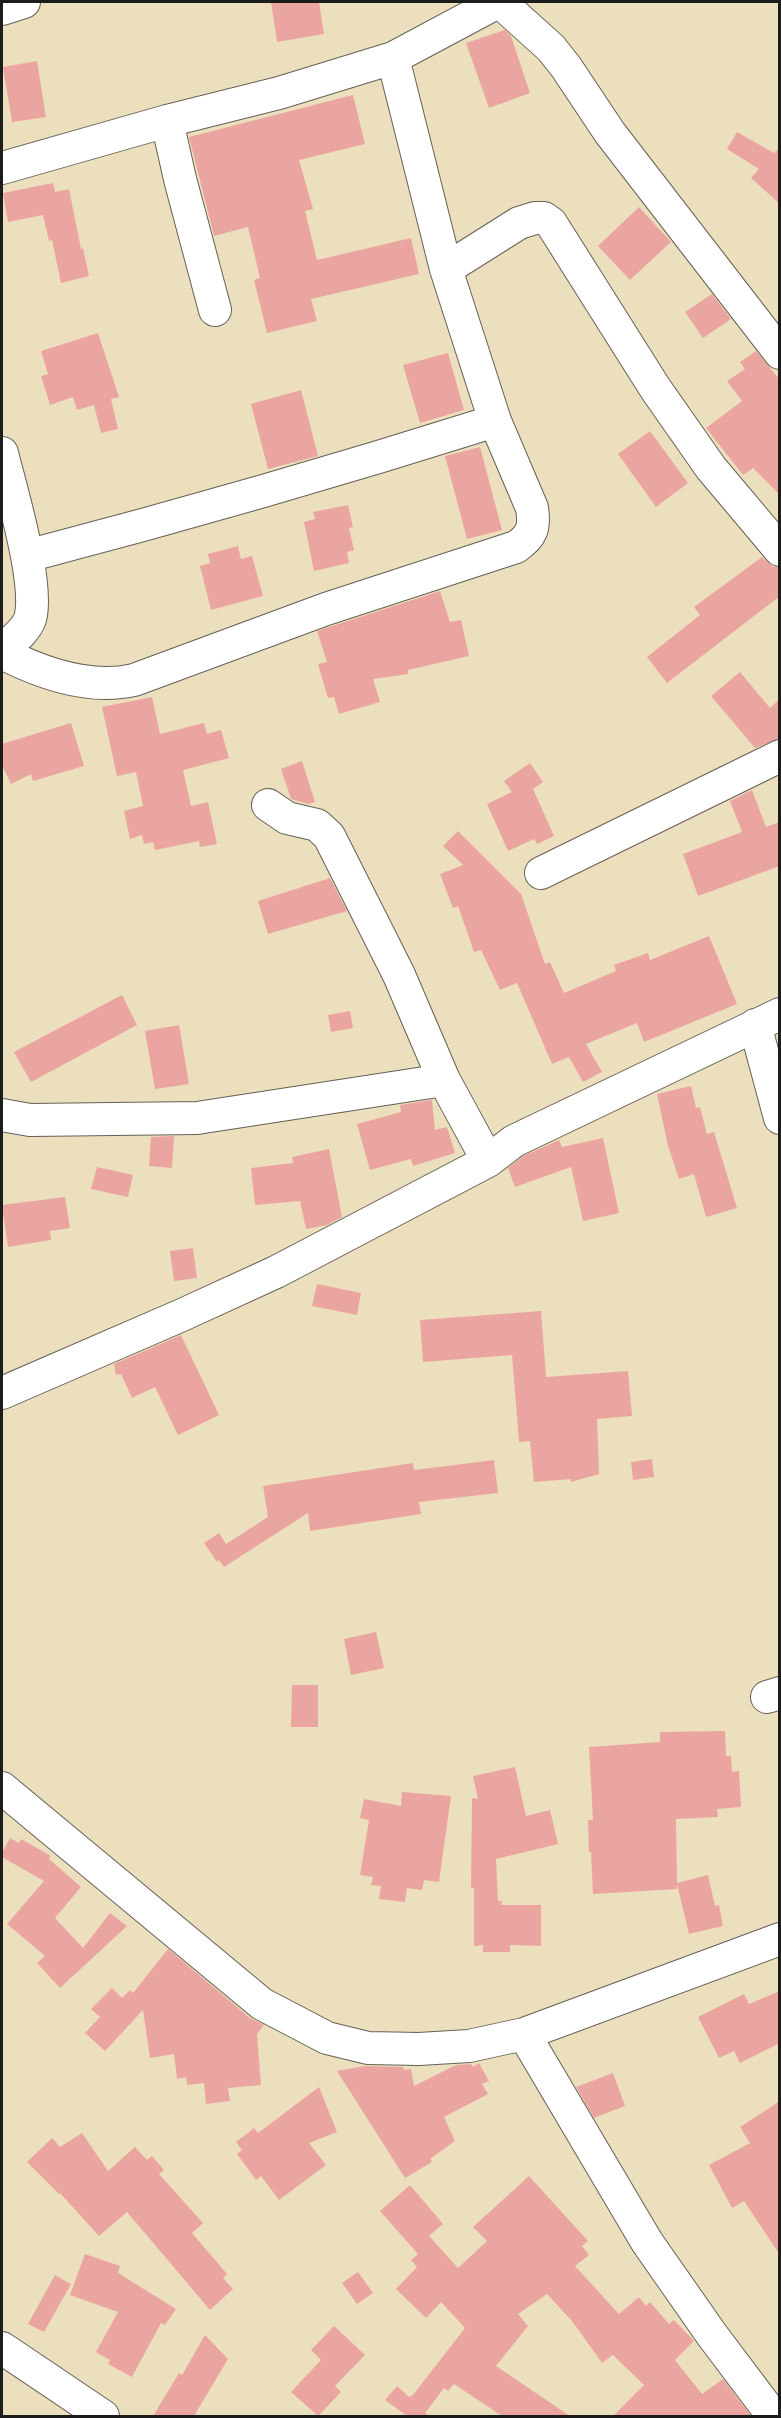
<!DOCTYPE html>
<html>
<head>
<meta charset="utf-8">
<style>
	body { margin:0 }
	#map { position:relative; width:781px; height:2418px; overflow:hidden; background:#ecdfbe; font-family:"Old Standard TT",serif }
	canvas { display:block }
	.frame { position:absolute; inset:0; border:3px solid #1c1c1c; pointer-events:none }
</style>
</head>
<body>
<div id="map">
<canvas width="781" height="2418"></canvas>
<div class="frame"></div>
</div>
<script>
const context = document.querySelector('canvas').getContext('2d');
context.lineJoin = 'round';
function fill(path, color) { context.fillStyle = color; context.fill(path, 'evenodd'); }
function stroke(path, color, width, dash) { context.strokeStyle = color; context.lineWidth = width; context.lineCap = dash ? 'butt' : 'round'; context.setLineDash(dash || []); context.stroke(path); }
const building = new Path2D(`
	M271 2H319L324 34 277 42Z
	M505 30 511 36 530 93 489 108 466 43Z
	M37 61 46 117 12 122 3 67Z
	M353 95 365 144 299 160 313 209 305 211 317 260 411 238 419 274 311 299 317 321 267 333 254 280 260 278 248 227 214 236 189 137Z
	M737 132 774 153 780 147V204L751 178 759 169 727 149Z
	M53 183 55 192 69 189 81 249 83 248 89 276 61 283 52 240 49 241 43 215 8 222 3 193Z
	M639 207 671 242 630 280 598 246Z
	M712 294 731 319 703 338 685 312Z
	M98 333 119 397 111 399 118 429 101 433 94 405 77 410 73 397 50 405 41 376 48 374 41 351Z
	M756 351 780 380V495L753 468 743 475 706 428 742 401 727 381 745 369 740 362Z
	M448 353 464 410 420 423 403 365Z
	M301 390 318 456 268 469 251 404Z
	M650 431 688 483 656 507 618 454Z
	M480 447 502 530 467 539 445 456Z
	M348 505 353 527 349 528 354 550 347 552 349 563 314 571 304 522 315 519 313 512Z
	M238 546 241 559 252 556 263 596 211 610 200 566 210 563 208 554Z
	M762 557 773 567H780V596L667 683 647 657 700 615 694 607Z
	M440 591 450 622 461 620 469 656 408 670V674L373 679 380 702 339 714 334 697 328 698 318 664 327 662 317 631Z
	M740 672 770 708 780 699V738L755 748 711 696Z
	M152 697 160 734 204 723 207 734 221 730 229 758 183 770 191 806 208 802 217 844 200 847 199 841 155 850 153 842 144 844 142 835 130 839 124 811 143 806 136 772 117 776 102 707Z
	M71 723 84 766 33 781 31 774 11 784 2 765V744Z
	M302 761 315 802 308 804 291 799 281 769Z
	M530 763 543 782 533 789 554 836 537 844 534 839 508 851 487 804 512 792 504 781Z
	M752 790 766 827 780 822V866L698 896 683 854 742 832 730 801Z
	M458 831 521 894 545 964 550 962 564 993 616 971 614 965 648 953 650 960 709 936 737 1004 644 1042 637 1023 586 1044 602 1072 583 1082 569 1057 552 1064 517 983 500 990 481 950 474 952 458 906 453 908 440 874 463 865 443 846Z
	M330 878 347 911 268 934 258 901Z
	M122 995 137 1025 31 1082 14 1052Z
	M350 1011 353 1028 331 1032 328 1015Z
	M179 1025 189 1084 155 1089 145 1031Z
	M691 1086 696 1108 700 1107 707 1134 714 1132 737 1208 706 1217 694 1174 679 1179 668 1146 657 1094Z
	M432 1100 435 1130 447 1127 455 1153 413 1166 411 1159 370 1170 357 1124 401 1112 400 1105Z
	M174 1136 172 1168 149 1166 151 1137Z
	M603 1138 619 1213 583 1221 571 1167 515 1187 508 1168 523 1156 559 1140 562 1147Z
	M329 1149 342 1217 327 1225 306 1229 300 1201 255 1205 251 1168 293 1163 292 1157Z
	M97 1167 133 1175 128 1197 91 1189Z
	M65 1197 70 1228 50 1231 51 1240 8 1247 2 1205Z
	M193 1248 197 1278 174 1281 170 1251Z
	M317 1284 361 1293 357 1315 312 1306Z
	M541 1311 546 1377 628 1371 632 1416 597 1419 599 1474 571 1482V1479L534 1482 530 1441 519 1442 512 1355 423 1362 420 1320Z
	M181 1335 219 1415 178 1435 155 1387 132 1398 121 1374 116 1375 114 1364Z
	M652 1459 654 1477 633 1480 631 1462Z
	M494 1460 498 1493 419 1502 421 1514 310 1531 308 1513 224 1567 219 1560 217 1562 204 1543 219 1533 226 1544 268 1517 263 1486 413 1463 414 1470Z
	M376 1632 384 1668 351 1675 344 1639Z
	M292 1685H318V1727H291Z
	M725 1731 726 1756H731L732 1772 739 1771 741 1807 717 1809 718 1817 676 1819 677 1883 708 1875 715 1906 719 1905 723 1926 689 1934 677 1884V1889L593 1894 591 1852H589L588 1820H593L589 1747 660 1742V1732Z
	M515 1767 526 1816 550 1810 558 1844 496 1859 498 1901H502L501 1905H541V1946L510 1945V1952H483V1945L474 1946V1888H471L472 1798 478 1799 473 1776Z
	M402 1792 451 1796 439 1882 424 1880 422 1890 407 1888 405 1902 379 1899 381 1886 371 1885 373 1877 360 1875 369 1820 360 1818 364 1799 401 1806Z
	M10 1838 19 1843 21 1839 51 1856 49 1859 81 1887 55 1918 83 1948 110 1913 127 1926 60 1988 37 1963 45 1956 7 1924 44 1881 2 1857V1853Z
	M168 1949 250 2018 264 2025 257 2034 261 2085 228 2088 230 2101 206 2104 204 2083 187 2085 186 2077 177 2079 174 2054 150 2058 143 2010 105 2051 85 2033 100 2017 91 2009 112 1988 122 1998 130 1990 133 1993Z
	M780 1991V2043L740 2063 734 2051 719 2058 698 2017 744 1994 749 2004Z
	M479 2063 489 2081 482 2084 488 2094 444 2117 455 2141 430 2159 432 2162 405 2178 337 2071 364 2066 403 2067 404 2070 411 2069 414 2086 456 2065 471 2064 473 2067Z
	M613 2073 625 2106 594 2118 576 2087Z
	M319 2087 337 2132 309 2143 326 2165 279 2200 261 2176 256 2180 237 2154 242 2150 236 2142 254 2128 258 2133Z
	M780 2101V2255L744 2201 732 2208 709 2165 750 2143 740 2127Z
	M82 2133 108 2171 135 2147 147 2160 152 2156 164 2170 159 2174 203 2223 192 2233 227 2274 223 2278 233 2289 210 2310 127 2212 99 2236 60 2193 59 2194 27 2162 52 2138 60 2147Z
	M529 2176 588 2241 582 2246 589 2255 575 2266 619 2314 639 2297 646 2306 650 2302 669 2324 674 2320 694 2341 675 2360 702 2394 723 2379 751 2416H613L644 2385 613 2355 602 2363 572 2321 547 2294 518 2314 528 2326 496 2366 570 2416H502L454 2384 448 2391 444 2388 425 2413 429 2416H407L385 2400 397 2386 409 2397 413 2395 465 2328 441 2302 426 2318 396 2289 417 2267 411 2260 418 2254 380 2211 410 2185 443 2224 429 2236 458 2268 487 2241 473 2227Z
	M85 2254 120 2266 118 2273 176 2309 165 2325 161 2323 132 2377 108 2364 110 2360 96 2352 118 2312 70 2295Z
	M358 2272 373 2293 357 2304 342 2283Z
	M55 2275 71 2284 44 2332 28 2324Z
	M334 2326 365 2355 335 2386 341 2392 318 2416 291 2392 321 2360 311 2350Z
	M205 2335 228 2359 194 2416H153L179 2373 182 2375Z`);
const minor = new Path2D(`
	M500 2 551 48 566 67 610 133 780 353
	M2 9 24 2
	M167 121 180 179 215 310
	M2 168 167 121 279 93 393 58 498 2
	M446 269 519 223 535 218H544L551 223 655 388 711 468 780 550
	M2 453C11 490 40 585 30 619 25 632 12 641 2 650
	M27 556C184 515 340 470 495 421
	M2 653C41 673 90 690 134 680L326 609 516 547C532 536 535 528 532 508L495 421 446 269 393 58
	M268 805 287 818 317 825 329 836 399 975 444 1080
	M541 873 780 756
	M755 1025 780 1118
	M2 1115 30 1120 197 1118 444 1080 488 1161
	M2 1393 182 1315 276 1272 488 1161 514 1141 780 1014
	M767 1697 780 1693
	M2 1788 262 2004 327 2038 368 2048 419 2049 469 2046 524 2034 780 1939
	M524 2034 647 2242 712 2335 773 2416
	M2 2348 103 2416`);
fill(building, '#eba5a1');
stroke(minor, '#656055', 34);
stroke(minor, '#fff', 32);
</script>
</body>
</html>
